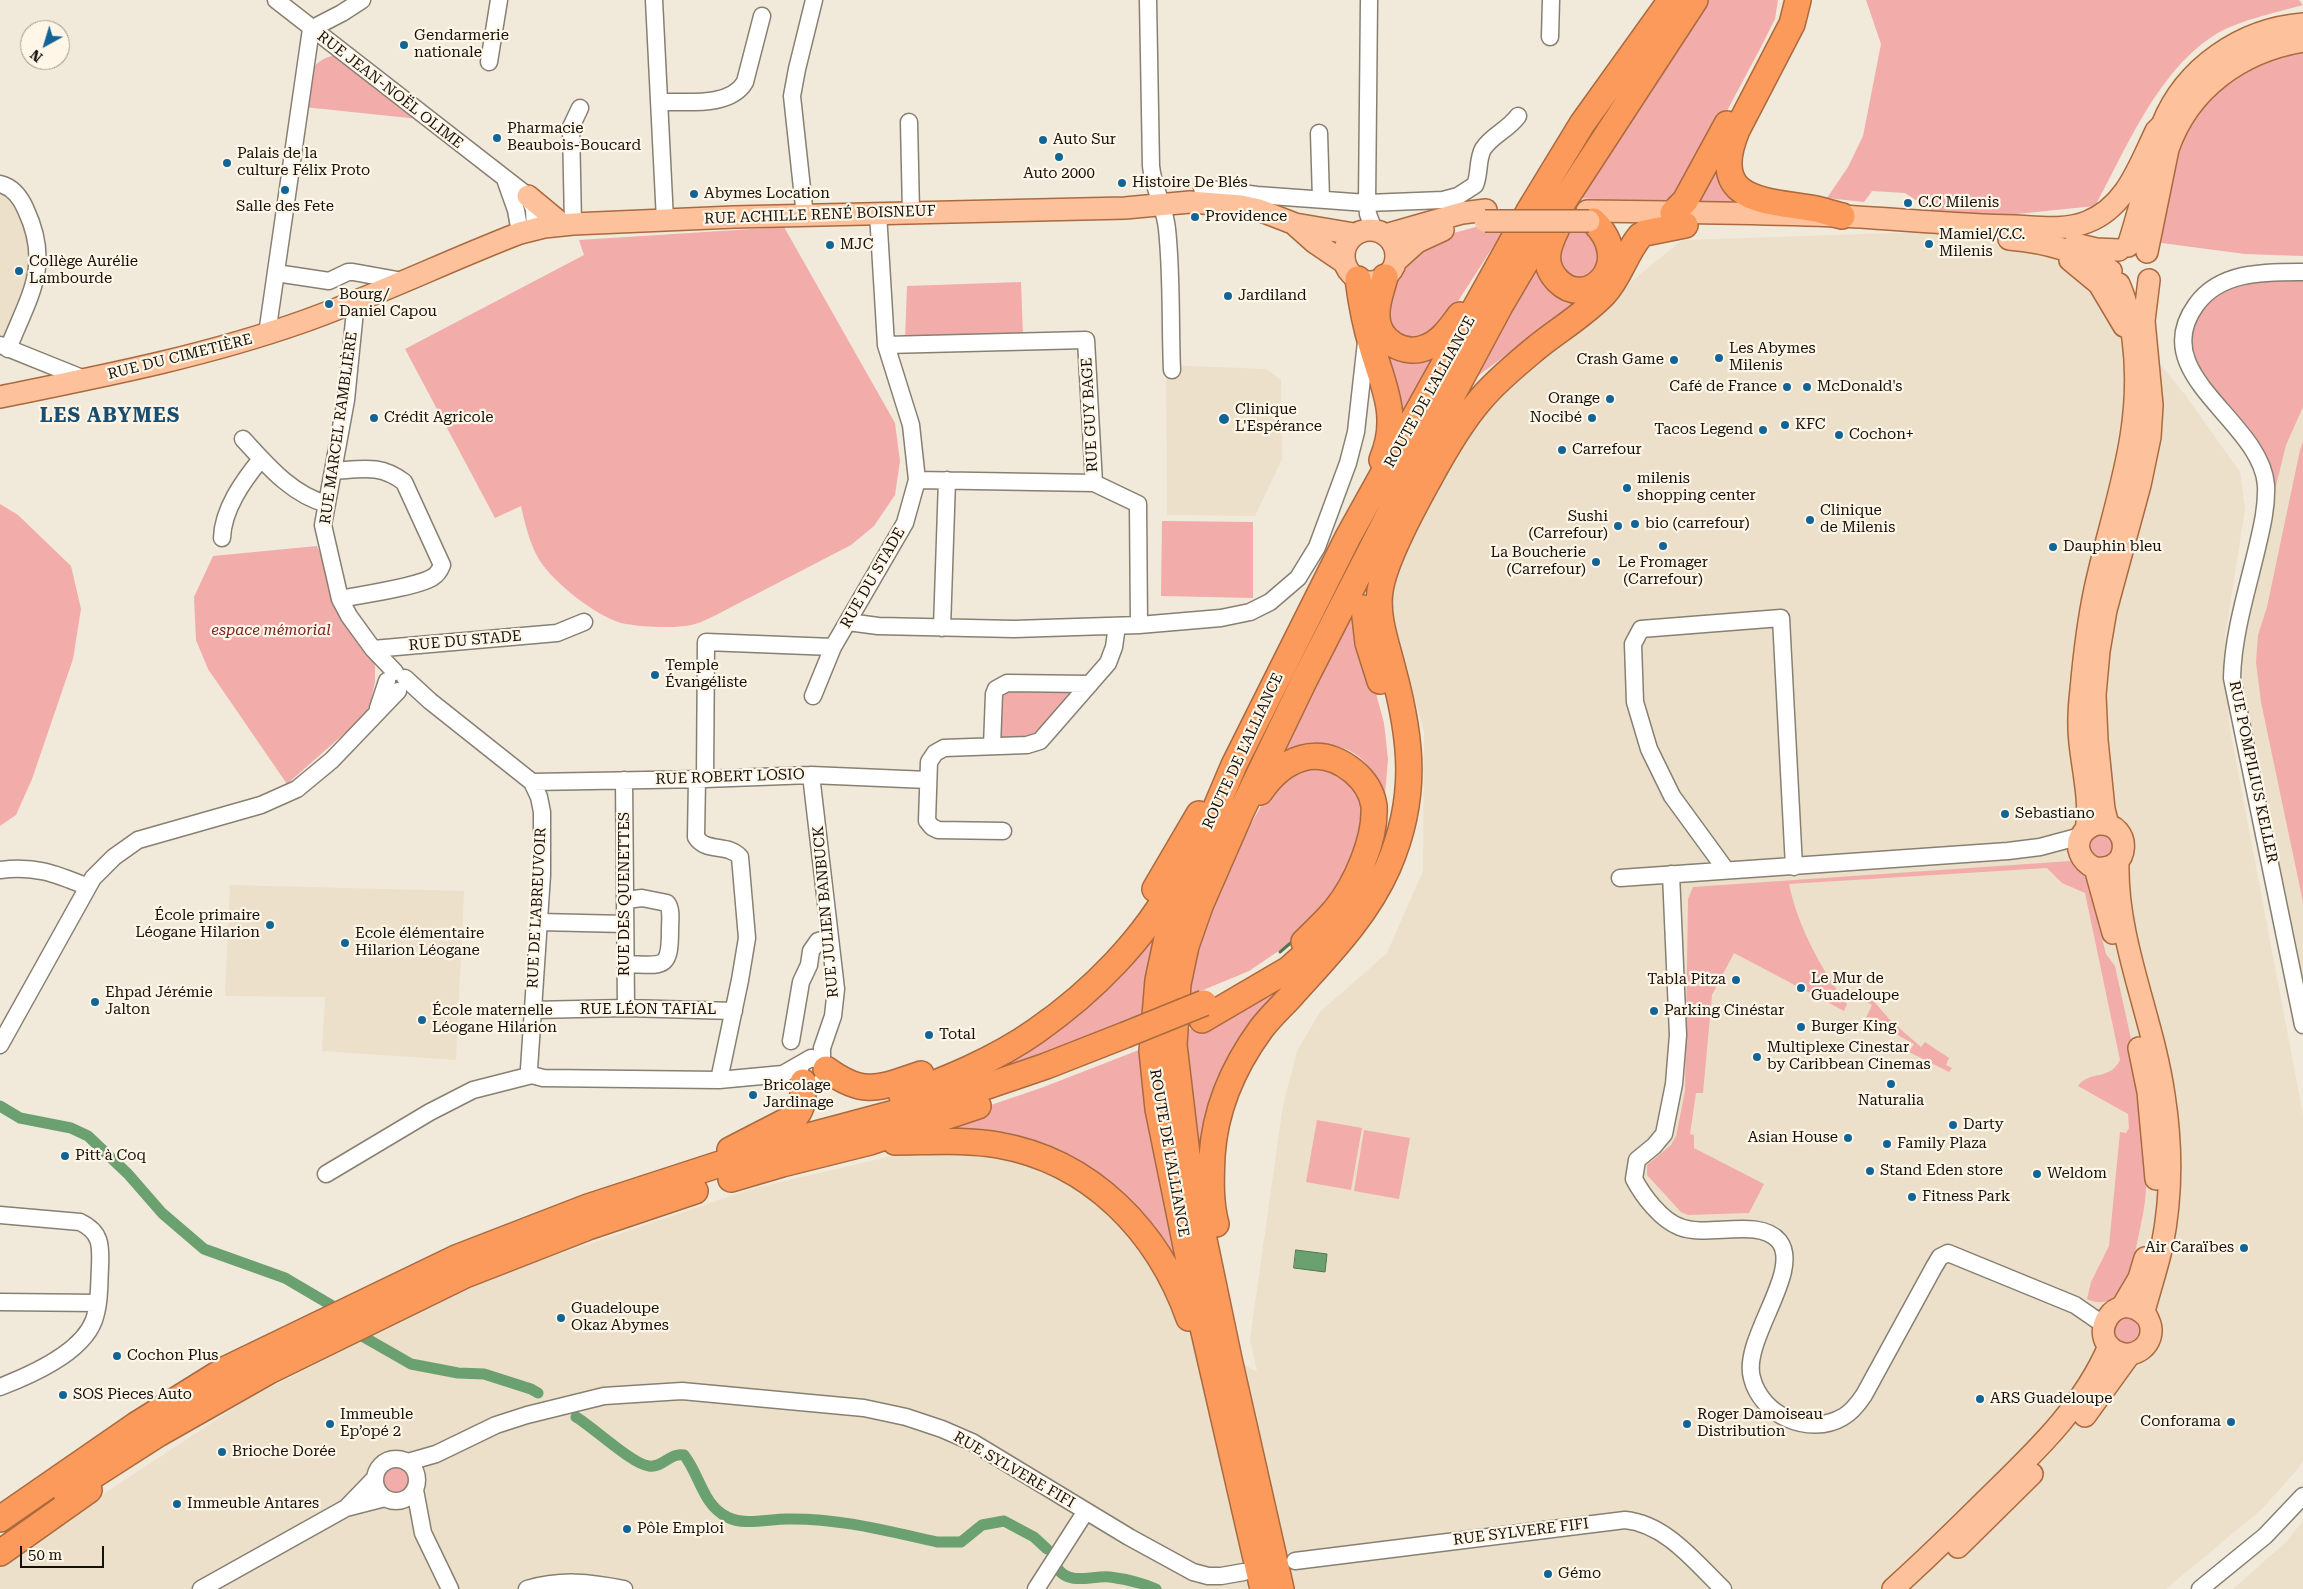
<!DOCTYPE html>
<html>
<head>
<meta charset="utf-8">
<style>
	body { margin:0 }
	#map { position:relative; width:2303px; height:1589px; overflow:hidden; background:#f1e9da; font-family:"Roboto Serif",serif }
	canvas { display:block }
	.north { position:absolute; left:20px; top:20px; width:50px; height:50px; box-sizing:border-box; background:#fff6e7; border:1px solid #a19a8f; border-radius:50%; rotate:219deg; font-size:14px; font-weight:700; line-height:20px; text-align:center; color:#14110c }
	.north::after { content:''; display:block; margin:auto; width:18px; height:22px; background:#106596; clip-path:polygon(50% 0,100% 100%,50% 72%,0 100%) }
	.scale { position:absolute; left:20px; top:1546px; width:84px; height:22px; box-sizing:border-box; border:2px solid #14110c; border-top:0; padding-left:6px; font-size:15px; line-height:18px; white-space:nowrap; color:#14110c; -webkit-text-stroke:4px #fff6e7; paint-order:stroke }
</style>
</head>
<body>
<div id="map">
<canvas width="2303" height="1589"></canvas>
<div class="north">N</div>
<div class="scale">50 m</div>
</div>
<script>
const context = document.querySelector('canvas').getContext('2d');
context.lineJoin = 'round';
function fill(path, color) { context.fillStyle = color; context.fill(path, 'evenodd'); }
function stroke(path, color, width, dash) { context.strokeStyle = color; context.lineWidth = width; context.lineCap = dash ? 'butt' : 'round'; context.setLineDash(dash || []); context.stroke(path); }
function drawText(font, color, halo, rows, align = 'center') {
  context.font = font + ' "Roboto Serif",serif'; context.lineWidth = 4.5; context.setLineDash([]); context.textBaseline = 'middle'; context.strokeStyle = halo; context.fillStyle = color; for (const [text, x, y, turn = 0] of rows) {
    context.save(); context.translate(x, y); context.rotate((+turn || 0) * Math.PI / 180); context.textAlign = isNaN(turn) ? turn : align; if (halo) context.strokeText(text, 0, 0); context.fillText(text, 0, 0); context.restore();
  }
}
const built = new Path2D(`
	M0 184 7 186 39 252 8 349 0 345Z
	M1989 230 2039 251 2082 274 2106 297 2186 396 2240 472 2245 509 2225 637 2229 724 2303 1115V1461L2296 1471 2262 1509 2166 1589H0V1562L248 1399 479 1281 755 1188 896 1155 953 1150 992 1153 1028 1164 1060 1176 1095 1200 1136 1240 1164 1282 1182 1327 1257 1372 1250 1339 1283 1105 1297 1051 1320 1012 1387 953 1423 871 1424 731 1388 602 1392 583 1426 502 1483 410 1506 384 1682 240Z
	M2303 277V979L2243 681 2242 665 2243 646 2269 531 2270 472 2265 455 2251 433Z
	M1166 365 1266 369 1281 380 1282 459 1255 516 1167 515Z
	M230 885 464 891 456 1060 322 1051 325 997 225 996Z
	M2303 1521V1589H2233L2287 1541Z`);
const green = new Path2D(`
	M1708 0H1778L1775 19 1762 45 1696 169 1671 206 1580 198 1674 50Z
	M1866 0H2299L2303 5C2275 13 2234 21 2210 38 2156 75 2126 149 2095 206L2007 215 1934 212 1905 193 1872 191 1864 202 1827 198 1848 167 1863 136 1881 44Z
	M2303 50V256L2245 254 2154 242 2178 142 2206 97 2235 72Z
	M332 56 338 57 419 119 304 107C308 86 306 62 332 56Z
	M1728 130 1752 204 1689 202Z
	M1483 225H1507L1451 312 1440 325 1412 342 1386 329 1389 284 1400 269 1432 239Z
	M784 227 895 423 900 461 895 495 874 526 851 545 716 615C709 618 702 622 695 624 678 629 643 627 626 624 600 620 554 583 540 561 530 545 525 524 521 506L495 518 405 349 584 255 579 240Z
	M1564 228 1599 230 1598 270 1578 281 1561 274 1556 242Z
	M1542 254 1586 296 1475 378Z
	M2303 277V407L2286 445 2272 502C2271 486 2272 468 2264 454 2250 428 2227 408 2210 385 2203 376 2195 364 2192 352 2187 324 2211 288 2239 282 2259 277 2282 278 2303 277Z
	M1021 282 1023 336 905 340 907 286Z
	M1451 336 1396 432 1380 343Z
	M2303 442V902L2261 702 2256 662 2258 635 2267 607 2300 450Z
	M0 504 18 515 71 566 81 609 73 659 32 779 16 815 0 826Z
	M1162 521 1253 522V598L1161 596Z
	M317 546 342 612 375 660V682L370 705 363 717 287 784 208 669 196 640 194 597 213 556Z
	M1360 588 1358 627 1384 723 1388 759 1384 807C1382 798 1381 788 1377 780 1360 742 1316 736 1282 753Z
	M1000 690 1070 691 1071 695 1035 740 1000 739Z
	M1318 759 1365 794 1362 842 1322 913 1280 950 1249 971 1184 998 1205 915 1247 831 1277 778Z
	M2102 828 2120 848 2099 864 2084 842Z
	M2071 861 2090 877 2100 909 2098 924 2106 954 2115 966C2131 1039 2150 1113 2146 1189 2145 1210 2139 1232 2135 1253 2130 1278 2119 1313 2087 1299L2091 1282 2109 1246 2120 1132 2126 1133 2129 1128 2128 1114 2078 1086C2089 1070 2110 1081 2120 1060L2085 893 2062 883 2047 868 1789 884C1798 927 1821 969 1847 1004L1844 1011 1734 953 1712 995 1703 1093H1696L1690 1134 1694 1135V1148L1764 1184 1749 1213 1688 1215 1681 1212 1647 1175V1165L1671 1145 1676 1136 1685 1091 1688 899 1693 887Z
	M1164 916 1150 1016 971 1084Z
	M1285 987 1266 1004 1243 1032 1228 1058 1216 1087 1202 1185 1181 1033Z
	M1870 997 1890 1020 1921 1047 1925 1042 1949 1058 1946 1065 1952 1068 1949 1072 1909 1052 1914 1044 1866 1018 1872 1005 1867 1002Z
	M1144 1048 1179 1267 1151 1224 1130 1201 1091 1170 923 1128 1041 1088Z
	M1317 1120 1362 1128 1351 1190 1306 1182Z
	M1364 1130 1410 1138 1399 1199 1354 1191Z
	M2127 1314 2143 1327 2139 1341 2124 1346 2112 1336 2114 1321Z
	M380 1480a16 16 0 1 1 32 0a16 16 0 1 1-32 0Z`);
const water = new Path2D(`
	M1296 1250 1327 1254 1325 1272 1294 1268Z`);
const stream = new Path2D(`
	M1280 952 1294 940`);
const canal = new Path2D(`
	M0 1106 20 1118 71 1128 88 1136 128 1174 162 1213 204 1249 285 1278 331 1305
	M362 1336 411 1364 458 1373 484 1374 531 1389 538 1393
	M576 1417C593 1427 632 1464 649 1466 663 1468 670 1452 684 1455 700 1475 702 1504 727 1517 744 1526 768 1519 787 1519 839 1518 887 1531 937 1542H961L982 1525 1004 1521 1034 1537 1047 1549
	M1058 1569C1070 1586 1093 1575 1110 1577 1126 1579 1142 1583 1156 1589`);
const minor = new Path2D(`
	M276 0 528 196 534 209 535 229
	M654 0 665 220
	M1148 0 1151 166C1153 188 1165 207 1167 229 1172 275 1170 323 1172 370
	M1369 1 1367 203 1368 214 1374 230
	M311 29 342 13 362 0
	M1550 37 1551 0
	M489 62 499 0
	M659 102C685 101 730 108 745 82L762 16
	M909 122 911 212
	M1319 133 1321 199
	M505 179 516 210 520 233
	M0 184C13 187 21 198 26 210 52 266 29 296 8 349
	M1202 188 1257 195 1367 203 1443 200 1458 196 1475 185C1480 174 1477 160 1483 149 1492 135 1508 130 1518 116
	M805 216 792 96 797 69 814 0
	M573 224 571 127 580 108
	M2303 272C2265 272 2220 271 2196 305 2145 375 2261 420 2266 485 2267 506 2262 527 2257 548 2247 591 2233 634 2232 678L2303 1025
	M276 273 329 281 348 272H353L403 281
	M356 301 346 400 323 525 340 599 349 616 373 649 395 672
	M267 334 311 29
	M0 345 87 380
	M886 345 1086 340 1094 483
	M243 439C267 465 292 495 327 504
	M334 471C363 469 380 464 404 482L442 565C440 570 438 574 433 577 418 587 360 595 340 599
	M917 480 1094 483 1138 504 1139 625
	M222 538C223 509 243 481 261 459
	M848 622 878 626 1014 629 1139 625 1221 618 1250 612 1270 602 1298 578 1317 547 1348 463 1356 432 1366 342
	M942 628 947 480
	M373 649 557 633 584 622
	M405 678 430 701 532 782 539 797 542 812V875L529 1069 532 1075
	M813 696 833 647 905 523 917 480 911 425 886 345 878 213
	M378 708 387 681
	M992 746 994 694 996 689 1007 683 1090 684
	M811 775 836 989 833 1016 822 1048V1062
	M697 779 696 837C706 853 728 843 740 857L747 938 740 980 719 1080
	M705 779 706 642 833 647
	M624 780 626 1008
	M532 782 705 779 811 775 928 780
	M1003 831 938 830 932 827 927 821 929 762 935 753 944 748 1027 745 1040 741 1108 663 1114 647 1117 626
	M0 870C35 865 56 874 88 887
	M1726 870 1672 796 1649 749 1635 702 1633 644 1641 629 1781 618 1794 867
	M1671 874 1678 1035 1674 1084 1664 1134 1654 1146 1637 1160 1634 1179C1643 1196 1661 1220 1680 1227 1707 1238 1759 1217 1779 1241 1803 1271 1741 1340 1752 1378 1761 1415 1809 1437 1843 1417 1852 1412 1858 1404 1864 1395L1934 1267 1940 1257 1948 1253 2075 1305 2104 1325
	M1620 878 2008 851 2040 847 2081 836
	M539 922 625 924
	M626 964C663 965 670 971 670 930 670 921 672 909 667 903L642 898 626 900
	M532 1010 626 1008 734 1011
	M791 1041 801 982 809 965 811 951 818 941 830 938
	M0 1045 93 878 114 857 138 840 261 805 297 789 332 760 398 691
	M532 1075 543 1078 719 1080 783 1074 811 1058C829 1060 831 1081 814 1086L806 1084 799 1075 801 1064
	M326 1174 430 1112 473 1090 532 1075
	M0 1215 80 1222C101 1232 101 1245 100 1267 99 1284 100 1303 94 1320 82 1353 31 1375 0 1387
	M0 1302 98 1303
	M375 1480a21 21 0 1 1 42 0a21 21 0 1 1-42 0Z
	M408 1462 436 1454 496 1425 527 1415 604 1396 682 1391 864 1408 906 1417 942 1429 972 1442 1129 1537 1193 1572 1208 1576H1221L1244 1572
	M415 1490 423 1533 450 1589
	M346 1508 375 1478
	M1295 1561 1625 1520C1666 1524 1695 1562 1723 1589
	M201 1589 346 1508 385 1498
	M527 1589C561 1579 590 1582 624 1589
	M1036 1589 1086 1511
	M2200 1589 2265 1536 2303 1496`);
const major = new Path2D(`
	M528 196 563 225
	M1587 211C1672 212 1757 213 1841 216 1899 219 1957 225 2015 226 2038 227 2065 231 2087 222 2126 207 2139 166 2156 131L2161 126
	M1295 225 1314 242 1345 263
	M1344 256a26 26 0 1 1 52 0a26 26 0 1 1-52 0Z
	M1385 235 1462 213 1486 210
	M2009 239C2046 242 2079 251 2111 271
	M2075 244 2096 249 2119 250
	M2128 246C2136 221 2143 195 2150 169 2154 155 2156 139 2162 125 2185 67 2242 29 2303 24
	M2147 252 2168 149C2189 88 2242 51 2303 41
	M2070 260 2099 284 2124 326
	M1396 261 1417 242 1443 230
	M0 397C103 376 202 357 302 322 376 296 447 261 520 233L544 227 573 224 734 217 1125 208 1190 202 1241 206 1259 210 1295 224 1354 234
	M2108 825 2104 809 2097 740 2095 695 2099 651 2106 610 2140 485 2150 437 2152 405 2144 321 2149 280
	M2086 830C2091 802 2083 772 2080 743 2078 726 2079 707 2081 690 2084 656 2088 622 2095 589 2114 502 2145 430 2133 339 2130 320 2127 302 2119 284
	M2118 862C2116 941 2153 1017 2164 1095 2172 1146 2172 1196 2162 1246 2157 1268 2150 1289 2144 1311 2147 1317 2151 1323 2151 1329 2152 1346 2135 1358 2120 1353 2083 1340 2115 1285 2146 1316
	M2095 868C2132 873 2132 823 2100 824 2094 824 2087 828 2083 833 2073 846 2081 862 2095 868L2113 933
	M2139 1048 2148 1092 2156 1179
	M2122 1307 2139 1278 2145 1258
	M2085 1416 2130 1354
	M1958 1547 2032 1474
	M1893 1589C1926 1559 1958 1528 1989 1497 2036 1451 2083 1407 2109 1346`);
const highway = new Path2D(`
	M1798 0 1792 24 1737 130C1707 203 1765 200 1816 209 1825 211 1833 214 1842 216
	M1673 213 1685 201 1727 124
	M1557 228C1548 246 1541 264 1558 281 1588 311 1637 263 1593 221
	M1385 277C1382 289 1376 303 1377 316 1377 341 1405 357 1427 347 1442 341 1451 327 1460 315
	M1358 279C1361 302 1365 325 1372 347 1384 388 1400 417 1382 460
	M1364 608 1368 643 1380 681
	M1260 792C1283 758 1318 743 1353 771 1364 780 1372 792 1374 806 1376 839 1356 884 1336 909 1326 921 1315 931 1304 942
	M1155 889 1199 814
	M1202 1020 1289 969 1328 934
	M826 1069C864 1097 879 1088 921 1074
	M902 1096C947 1079 995 1060 1036 1031 1092 992 1145 939 1177 878
	M895 1142C929 1142 964 1139 998 1145 1091 1161 1158 1231 1189 1318
	M730 1150 796 1116C804 1106 803 1095 803 1082
	M731 1179 782 1164 870 1142 978 1106
	M1216 1224C1210 1202 1211 1179 1212 1156 1215 1109 1234 1066 1261 1029 1270 1017 1282 1006 1292 995 1328 955 1366 917 1388 867 1418 798 1412 740 1393 670 1387 645 1376 617 1380 591 1384 562 1413 508 1428 481 1443 453 1460 423 1481 399 1497 380 1517 364 1536 348 1558 330 1584 315 1604 294 1620 277 1625 254 1640 236L1645 233 1685 225
	M66 1493 158 1434 269 1371 465 1275 588 1227 695 1191
	M0 1519 136 1425 226 1369 456 1258 588 1207 797 1139 958 1096 1046 1066 1125 1035
	M0 1553 89 1490
	M1263 1589 1199 1310 1158 1109 1152 1051 1158 980 1167 938 1203 838 1234 765 1348 537 1529 211 1582 124 1671 0
	M1281 1589 1229 1359 1188 1163 1174 1045 1178 984 1186 946 1200 906 1241 812 1305 679 1412 470 1500 306 1543 233 1695 0`);
const majorBridge = new Path2D(`
	M1485 221H1589`);
const highwayBridge = new Path2D(`
	M1125 1035 1204 1003`);
const markers = [
	[404,45,5,"#106596"],
	[497,138,5,"#106596"],
	[1043,140,5,"#106596"],
	[1059,157,5,"#106596"],
	[227,163,5,"#106596"],
	[1122,183,5,"#106596"],
	[285,190,5,"#106596"],
	[694,194,5,"#106596"],
	[1908,203,5,"#106596"],
	[1195,217,5,"#106596"],
	[1929,244,5,"#106596"],
	[830,245,5,"#106596"],
	[19,271,5,"#106596"],
	[1228,296,5,"#106596"],
	[329,304,5,"#106596"],
	[1719,358,5,"#106596"],
	[1674,360,5,"#106596"],
	[1787,387,5,"#106596"],
	[1807,387,5,"#106596"],
	[1610,399,5,"#106596"],
	[374,418,5,"#106596"],
	[1592,418,5,"#106596"],
	[1224,419,6,"#106596"],
	[1785,425,5,"#106596"],
	[1763,430,5,"#106596"],
	[1839,435,5,"#106596"],
	[1562,450,5,"#106596"],
	[1627,488,5,"#106596"],
	[1810,520,5,"#106596"],
	[1635,524,5,"#106596"],
	[1618,526,5,"#106596"],
	[1663,546,5,"#106596"],
	[2053,547,5,"#106596"],
	[1596,562,5,"#106596"],
	[655,675,5,"#106596"],
	[2005,814,5,"#106596"],
	[270,925,5,"#106596"],
	[345,943,5,"#106596"],
	[1736,980,5,"#106596"],
	[1801,988,5,"#106596"],
	[95,1002,5,"#106596"],
	[1654,1011,5,"#106596"],
	[422,1020,5,"#106596"],
	[1801,1027,5,"#106596"],
	[929,1035,5,"#106596"],
	[1757,1057,5,"#106596"],
	[1891,1084,5,"#106596"],
	[753,1095,5,"#106596"],
	[1953,1125,5,"#106596"],
	[1848,1138,5,"#106596"],
	[1887,1144,5,"#106596"],
	[65,1156,5,"#106596"],
	[1870,1171,5,"#106596"],
	[2037,1174,5,"#106596"],
	[1912,1197,5,"#106596"],
	[2244,1248,5,"#106596"],
	[561,1318,5,"#106596"],
	[117,1356,5,"#106596"],
	[63,1395,5,"#106596"],
	[1980,1399,5,"#106596"],
	[2231,1422,5,"#106596"],
	[330,1424,5,"#106596"],
	[1687,1424,5,"#106596"],
	[222,1452,5,"#106596"],
	[177,1504,5,"#106596"],
	[627,1529,5,"#106596"],
	[1548,1574,5,"#106596"]
];
const poiNames = [
	["Gendarmerie",414,36],
	["nationale",414,53],
	["Pharmacie",507,129],
	["Beaubois-Boucard",507,146],
	["Auto Sur",1053,140],
	["Palais de la",237,154],
	["culture Félix Proto",237,171],
	["Auto 2000",1059,174,"center"],
	["Histoire De Blés",1132,183],
	["Abymes Location",704,194],
	["C.C Milenis",1918,203],
	["Salle des Fete",285,207,"center"],
	["Providence",1205,217],
	["Mamiel/C.C.",1939,235],
	["Milenis",1939,252],
	["MJC",840,245],
	["Collège Aurélie",29,262],
	["Lambourde",29,279],
	["Bourg/",339,295],
	["Daniel Capou",339,312],
	["Jardiland",1238,296],
	["Les Abymes",1729,349],
	["Milenis",1729,366],
	["Crash Game",1664,360,"right"],
	["Café de France",1777,387,"right"],
	["McDonald's",1817,387],
	["Orange",1600,399,"right"],
	["Clinique",1235,410],
	["L'Espérance",1235,427],
	["Crédit Agricole",384,418],
	["Nocibé",1582,418,"right"],
	["KFC",1795,425],
	["Tacos Legend",1753,430,"right"],
	["Cochon+",1849,435],
	["Carrefour",1572,450],
	["milenis",1637,479],
	["shopping center",1637,496],
	["Clinique",1820,511],
	["de Milenis",1820,528],
	["Sushi",1608,517,"right"],
	["(Carrefour)",1608,534,"right"],
	["bio (carrefour)",1645,524],
	["Dauphin bleu",2063,547],
	["La Boucherie",1586,553,"right"],
	["(Carrefour)",1586,570,"right"],
	["Le Fromager",1663,563,"center"],
	["(Carrefour)",1663,580,"center"],
	["Temple",665,666],
	["Évangéliste",665,683],
	["Sebastiano",2015,814],
	["École primaire",260,916,"right"],
	["Léogane Hilarion",260,933,"right"],
	["Ecole élémentaire",355,934],
	["Hilarion Léogane",355,951],
	["Le Mur de",1811,979],
	["Guadeloupe",1811,996],
	["Tabla Pitza",1726,980,"right"],
	["Ehpad Jérémie",105,993],
	["Jalton",105,1010],
	["École maternelle",432,1011],
	["Léogane Hilarion",432,1028],
	["Parking Cinéstar",1664,1011],
	["Burger King",1811,1027],
	["Total",939,1035],
	["Multiplexe Cinestar",1767,1048],
	["by Caribbean Cinemas",1767,1065],
	["Bricolage",763,1086],
	["Jardinage",763,1103],
	["Naturalia",1891,1101,"center"],
	["Darty",1963,1125],
	["Asian House",1838,1138,"right"],
	["Family Plaza",1897,1144],
	["Pitt à Coq",75,1156],
	["Stand Eden store",1880,1171],
	["Weldom",2047,1174],
	["Fitness Park",1922,1197],
	["Air Caraïbes",2234,1248,"right"],
	["Guadeloupe",571,1309],
	["Okaz Abymes",571,1326],
	["Cochon Plus",127,1356],
	["SOS Pieces Auto",73,1395],
	["ARS Guadeloupe",1990,1399],
	["Immeuble",340,1415],
	["Ep’opé 2",340,1432],
	["Roger Damoiseau",1697,1415],
	["Distribution",1697,1432],
	["Conforama",2221,1422,"right"],
	["Brioche Dorée",232,1452],
	["Immeuble Antares",187,1504],
	["Pôle Emploi",637,1529],
	["Gémo",1558,1574]
];
const streetNames = [
	["RUE JEAN-NOËL OLIME",390,90,38],
	["RUE ACHILLE RENÉ BOISNEUF",820,215,-2],
	["RUE DU CIMETIÈRE",180,357,-14],
	["ROUTE DE L'ALLIANCE",1430,392,-61],
	["RUE GUY BAGE",1090,415,-93],
	["RUE MARCEL RAMBLIÈRE",339,428,-82],
	["RUE DU STADE",873,578,-60],
	["RUE DU STADE",465,641,-5],
	["ROUTE DE L'ALLIANCE",1243,751,-65],
	["RUE POMPILIUS KELLER",2253,772,78],
	["RUE ROBERT LOSIO",730,777,-2],
	["RUE DES QUENETTES",625,894,-90],
	["RUE DE L'ABREUVOIR",537,908,-87],
	["RUE JULIEN BANBUCK",826,912,-95],
	["RUE LÉON TAFIAL",648,1010],
	["ROUTE DE L'ALLIANCE",1169,1153,80],
	["RUE SYLVERE FIFI",1014,1470,30],
	["RUE SYLVERE FIFI",1521,1532,-7]
];
const parkNames = [
	["espace mémorial",271,631]
];
const districtNames = [
	["LES ABYMES",110,416]
];
fill(built, '#ece0ca');
fill(green, '#f2acaa');
fill(water, '#6ba170');
stroke(water, '#517652', 1);
stroke(stream, '#517652', 3);
stroke(canal, '#6ba170', 11);
stroke(minor, '#878072', 19);
stroke(major, '#aa6a3f', 24);
stroke(highway, '#aa6a3f', 28);
stroke(minor, '#fff', 16);
stroke(major, '#fdc29c', 21);
stroke(highway, '#fb9a5a', 25);
stroke(majorBridge, '#aa6a3f', 24, []);
stroke(highwayBridge, '#aa6a3f', 28, []);
stroke(majorBridge, '#fdc29c', 21);
stroke(highwayBridge, '#fb9a5a', 25);
for (const [x, y, r, color] of markers) { const dot = new Path2D(); dot.arc(x, y, r, 0, 2 * Math.PI); context.fillStyle = color; context.fill(dot); stroke(dot, '#fff6e7', 2); }
drawText('15px', '#14110c', '#fff6e7', poiNames, 'left');
drawText('15px', '#14110c', '#fff6e7', streetNames);
drawText('italic 15px', '#771e25', '#fff6e7', parkNames);
context.letterSpacing = '1px';
drawText('bold 20px', '#1a4e71', '#fff6e7', districtNames);
context.letterSpacing = '0px';
</script>
</body>
</html>
